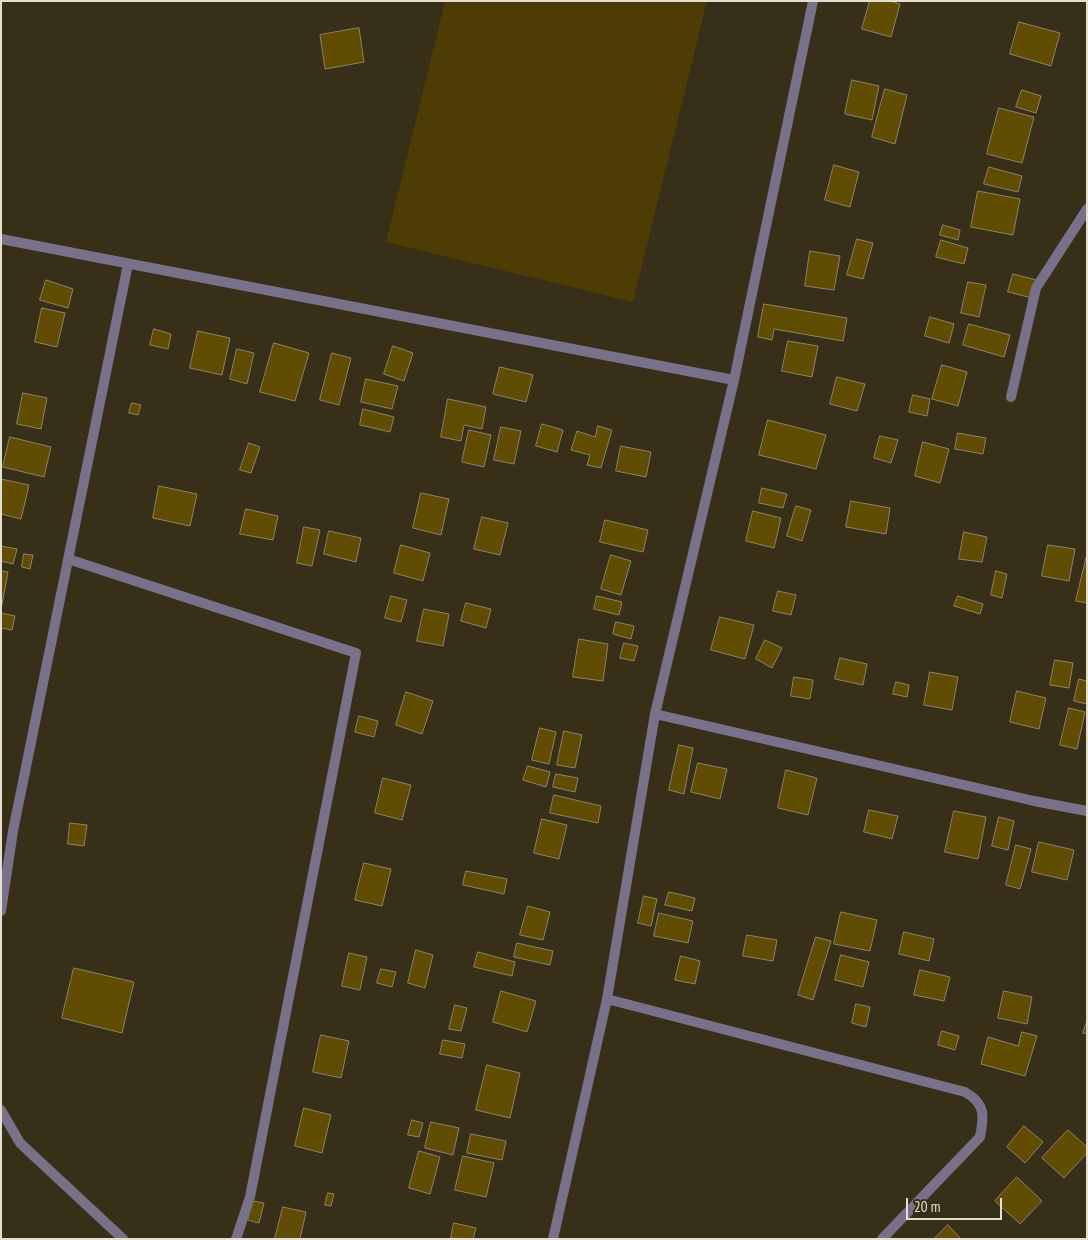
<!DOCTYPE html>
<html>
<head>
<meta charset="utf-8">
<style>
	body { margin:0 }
	#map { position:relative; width:1088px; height:1240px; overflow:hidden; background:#372f18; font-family:"PT Sans Narrow",sans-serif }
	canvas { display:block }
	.frame { position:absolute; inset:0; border:2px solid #e4dfd1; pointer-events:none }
	.scale { position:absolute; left:906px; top:1198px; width:96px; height:22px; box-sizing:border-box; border:2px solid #e4dfd1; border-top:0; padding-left:6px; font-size:15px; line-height:18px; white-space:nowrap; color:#e4dfd1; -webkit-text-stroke:4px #372f18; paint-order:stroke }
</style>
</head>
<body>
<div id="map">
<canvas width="1088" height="1240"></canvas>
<div class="frame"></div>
<div class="scale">20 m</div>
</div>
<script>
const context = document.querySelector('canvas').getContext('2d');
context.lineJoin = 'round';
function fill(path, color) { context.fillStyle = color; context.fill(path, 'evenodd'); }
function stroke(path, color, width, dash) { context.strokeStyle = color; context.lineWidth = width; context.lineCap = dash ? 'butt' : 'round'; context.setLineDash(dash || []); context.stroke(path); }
const green = new Path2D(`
	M445 1H707L633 302 386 242Z`);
const building = new Path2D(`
	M870 1H890L900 4 891 37 862 29Z
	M1019 22 1060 33 1051 66 1010 54Z
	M359 28 364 62 325 69 320 35Z
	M852 80 879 86 872 120 845 114Z
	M885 89 907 95 895 144 872 137Z
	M1022 90 1041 96 1036 113 1016 107Z
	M999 108 1034 117 1022 163 987 154Z
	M834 165 859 172 850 207 825 200Z
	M989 167 1022 176 1018 192 984 184Z
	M978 191 1020 199 1013 235 971 227Z
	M943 225 960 230 958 240 940 235Z
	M857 239 873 243 863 279 847 275Z
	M941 240 968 248 964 264 936 257Z
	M810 251 840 256 834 290 805 286Z
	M1013 274 1037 280 1032 298 1008 292Z
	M46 280 73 289 68 308 40 300Z
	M968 282 986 285 979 317 961 313Z
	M764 304 847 318 843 341 774 329 772 340 758 337Z
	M42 308 65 313 57 347 35 342Z
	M930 317 954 324 949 343 925 336Z
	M969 324 1010 335 1004 357 963 345Z
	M154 329 171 334 168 349 150 345Z
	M198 331 230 338 222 375 190 368Z
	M788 341 818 346 812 377 782 371Z
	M274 343 309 353 295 401 260 392Z
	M393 346 413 353 404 381 384 374Z
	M237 349 254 353 247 384 230 379Z
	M332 353 351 358 339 405 320 400Z
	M942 365 967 372 958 406 932 399Z
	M500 367 533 375 526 402 493 394Z
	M837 377 865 384 857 411 830 404Z
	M366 379 398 386 392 409 361 402Z
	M23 393 47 398 41 429 17 424Z
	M913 395 930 399 927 416 909 412Z
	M448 399 486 407 482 429 464 425 461 441 441 437Z
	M132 403 141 405 138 415 129 413Z
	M363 409 394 417 390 432 360 425Z
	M768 420 826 435 816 469 759 455Z
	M542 424 563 430 557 452 536 446Z
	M598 426 612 430 601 468 587 465 590 455 571 450 577 431 595 437Z
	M501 427 521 431 514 464 494 460Z
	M469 430 491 435 484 467 462 462Z
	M958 433 986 438 983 454 955 449Z
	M880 436 898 440 891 463 874 458Z
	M10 437 51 447 44 477 3 467Z
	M923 442 949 449 940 483 915 476Z
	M249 443 260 447 251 473 240 470Z
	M621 446 651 452 646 477 616 471Z
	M1 479 29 485 21 519 1 514Z
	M159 486 197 494 190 526 153 518Z
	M762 488 787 494 783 508 759 503Z
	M421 493 449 499 441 535 413 528Z
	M851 501 890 508 886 534 846 527Z
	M796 506 811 510 802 541 787 536Z
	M246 509 278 516 273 540 240 534Z
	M753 511 781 518 774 548 746 541Z
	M482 517 508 523 500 555 474 549Z
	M605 520 648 530 643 552 600 542Z
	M304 527 320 530 312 566 297 563Z
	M329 531 361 538 356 562 324 554Z
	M964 532 987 537 982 562 959 559Z
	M401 545 430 553 423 581 394 573Z
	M1048 545 1075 549 1069 581 1042 576Z
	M1 546 17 549 13 564 1 561Z
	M24 554 33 555 30 569 22 567Z
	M1087 554V603L1076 601Z
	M611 555 631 561 621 595 601 589Z
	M1 571 8 572 2 605H1Z
	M996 571 1007 574 1002 598 991 595Z
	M778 591 796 595 791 615 773 611Z
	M391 596 407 600 401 622 385 618Z
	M597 596 622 602 619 615 594 609Z
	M958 596 983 604 980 614 954 606Z
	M466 603 491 609 486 628 461 621Z
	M424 609 449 614 443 646 417 641Z
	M1 613 15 616 12 630 1 628Z
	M720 617 754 625 745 659 711 650Z
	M616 622 634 626 631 639 613 634Z
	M579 639 608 644 603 681 573 677Z
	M765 640 782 648 772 668 756 659Z
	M624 643 638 646 634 661 620 658Z
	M840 658 867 664 863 685 835 679Z
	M1055 660 1073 663 1069 688 1050 685Z
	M930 672 958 677 952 710 924 705Z
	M794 677 813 680 810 699 791 696Z
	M1079 679 1087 681V704L1074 701Z
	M896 682 909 685 907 697 893 694Z
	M1017 691 1046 698 1039 729 1010 722Z
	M406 692 433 701 422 734 396 725Z
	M1069 708 1085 712 1077 749 1060 745Z
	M359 716 378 721 374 737 355 732Z
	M540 728 556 732 549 764 532 760Z
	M564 731 582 735 575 768 557 765Z
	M679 745 693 748 684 794 669 790Z
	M698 763 727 769 720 799 691 792Z
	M528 766 550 772 546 787 523 780Z
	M786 770 817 778 808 815 778 808Z
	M556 774 578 778 575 792 553 787Z
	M383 778 411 785 402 820 375 813Z
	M554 795 601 806 598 823 550 813Z
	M869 810 898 816 892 839 864 832Z
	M954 811 986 817 978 859 945 852Z
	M999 817 1014 821 1008 850 992 846Z
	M542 819 567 825 559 859 534 853Z
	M70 823 87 825 84 846 68 844Z
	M1039 842 1074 850 1067 880 1032 872Z
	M1016 845 1031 849 1020 889 1006 885Z
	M364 863 391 869 382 906 355 900Z
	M466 871 507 879 504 894 463 885Z
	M669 892 695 898 692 911 665 905Z
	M644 896 657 899 651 926 638 923Z
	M528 906 550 912 543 940 520 935Z
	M841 912 877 920 870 951 834 944Z
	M659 913 693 921 688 943 654 936Z
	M904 932 934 939 929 961 899 954Z
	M747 935 777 940 773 961 743 956Z
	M816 937 831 941 813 1000 798 995Z
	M517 943 553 951 550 965 514 957Z
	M416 950 433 955 425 988 408 983Z
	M478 952 515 962 512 976 474 967Z
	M349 953 367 957 360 990 342 986Z
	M841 955 869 962 863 987 835 980Z
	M681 956 700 961 695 984 675 980Z
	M74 968 134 982 122 1033 62 1018Z
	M381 969 396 972 392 987 377 983Z
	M920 970 950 977 944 1001 914 995Z
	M501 991 536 1001 527 1032 493 1022Z
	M1004 991 1032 997 1027 1024 998 1018Z
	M856 1004 870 1007 866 1027 852 1023Z
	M455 1005 467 1008 461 1031 449 1029Z
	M1087 1021V1034L1083 1033Z
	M942 1031 959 1036 955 1050 938 1045Z
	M1022 1032 1037 1036 1025 1076 981 1064 988 1037 1018 1046Z
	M321 1035 349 1041 341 1078 313 1072Z
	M443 1040 465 1044 462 1058 440 1054Z
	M487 1065 520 1073 510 1118 476 1110Z
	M304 1108 331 1115 322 1153 295 1146Z
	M412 1120 423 1123 419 1137 408 1135Z
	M431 1122 459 1128 453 1155 425 1148Z
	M1024 1126 1043 1142 1025 1163 1007 1147Z
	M1068 1130 1087 1147V1153L1064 1178 1042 1158Z
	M471 1134 506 1141 502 1160 467 1153Z
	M419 1151 440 1157 430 1194 409 1188Z
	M463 1156 494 1163 486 1197 455 1190Z
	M1017 1177 1042 1201 1020 1224 995 1201Z
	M328 1193 334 1194 331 1206 325 1205Z
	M253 1201 264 1203 259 1223 248 1220Z
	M283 1207 306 1212 300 1239H275Z
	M454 1223 476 1228 473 1239 451 1238Z
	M948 1225 961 1239H934Z`);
const minor = new Path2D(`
	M1 239 734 380
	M1011 397 1036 288 1087 209
	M68 559 356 653 250 1197 236 1239
	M655 714 1034 801 1087 811
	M1 911 13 831 128 264
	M607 999 965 1092C986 1104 984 1116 980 1137L882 1239
	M1 1110 20 1143 123 1239
	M553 1239 607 999 655 714 734 380 813 1`);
fill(green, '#4d3d05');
fill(building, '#614c03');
stroke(building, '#8d8369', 1);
stroke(minor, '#797189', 10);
</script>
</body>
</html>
